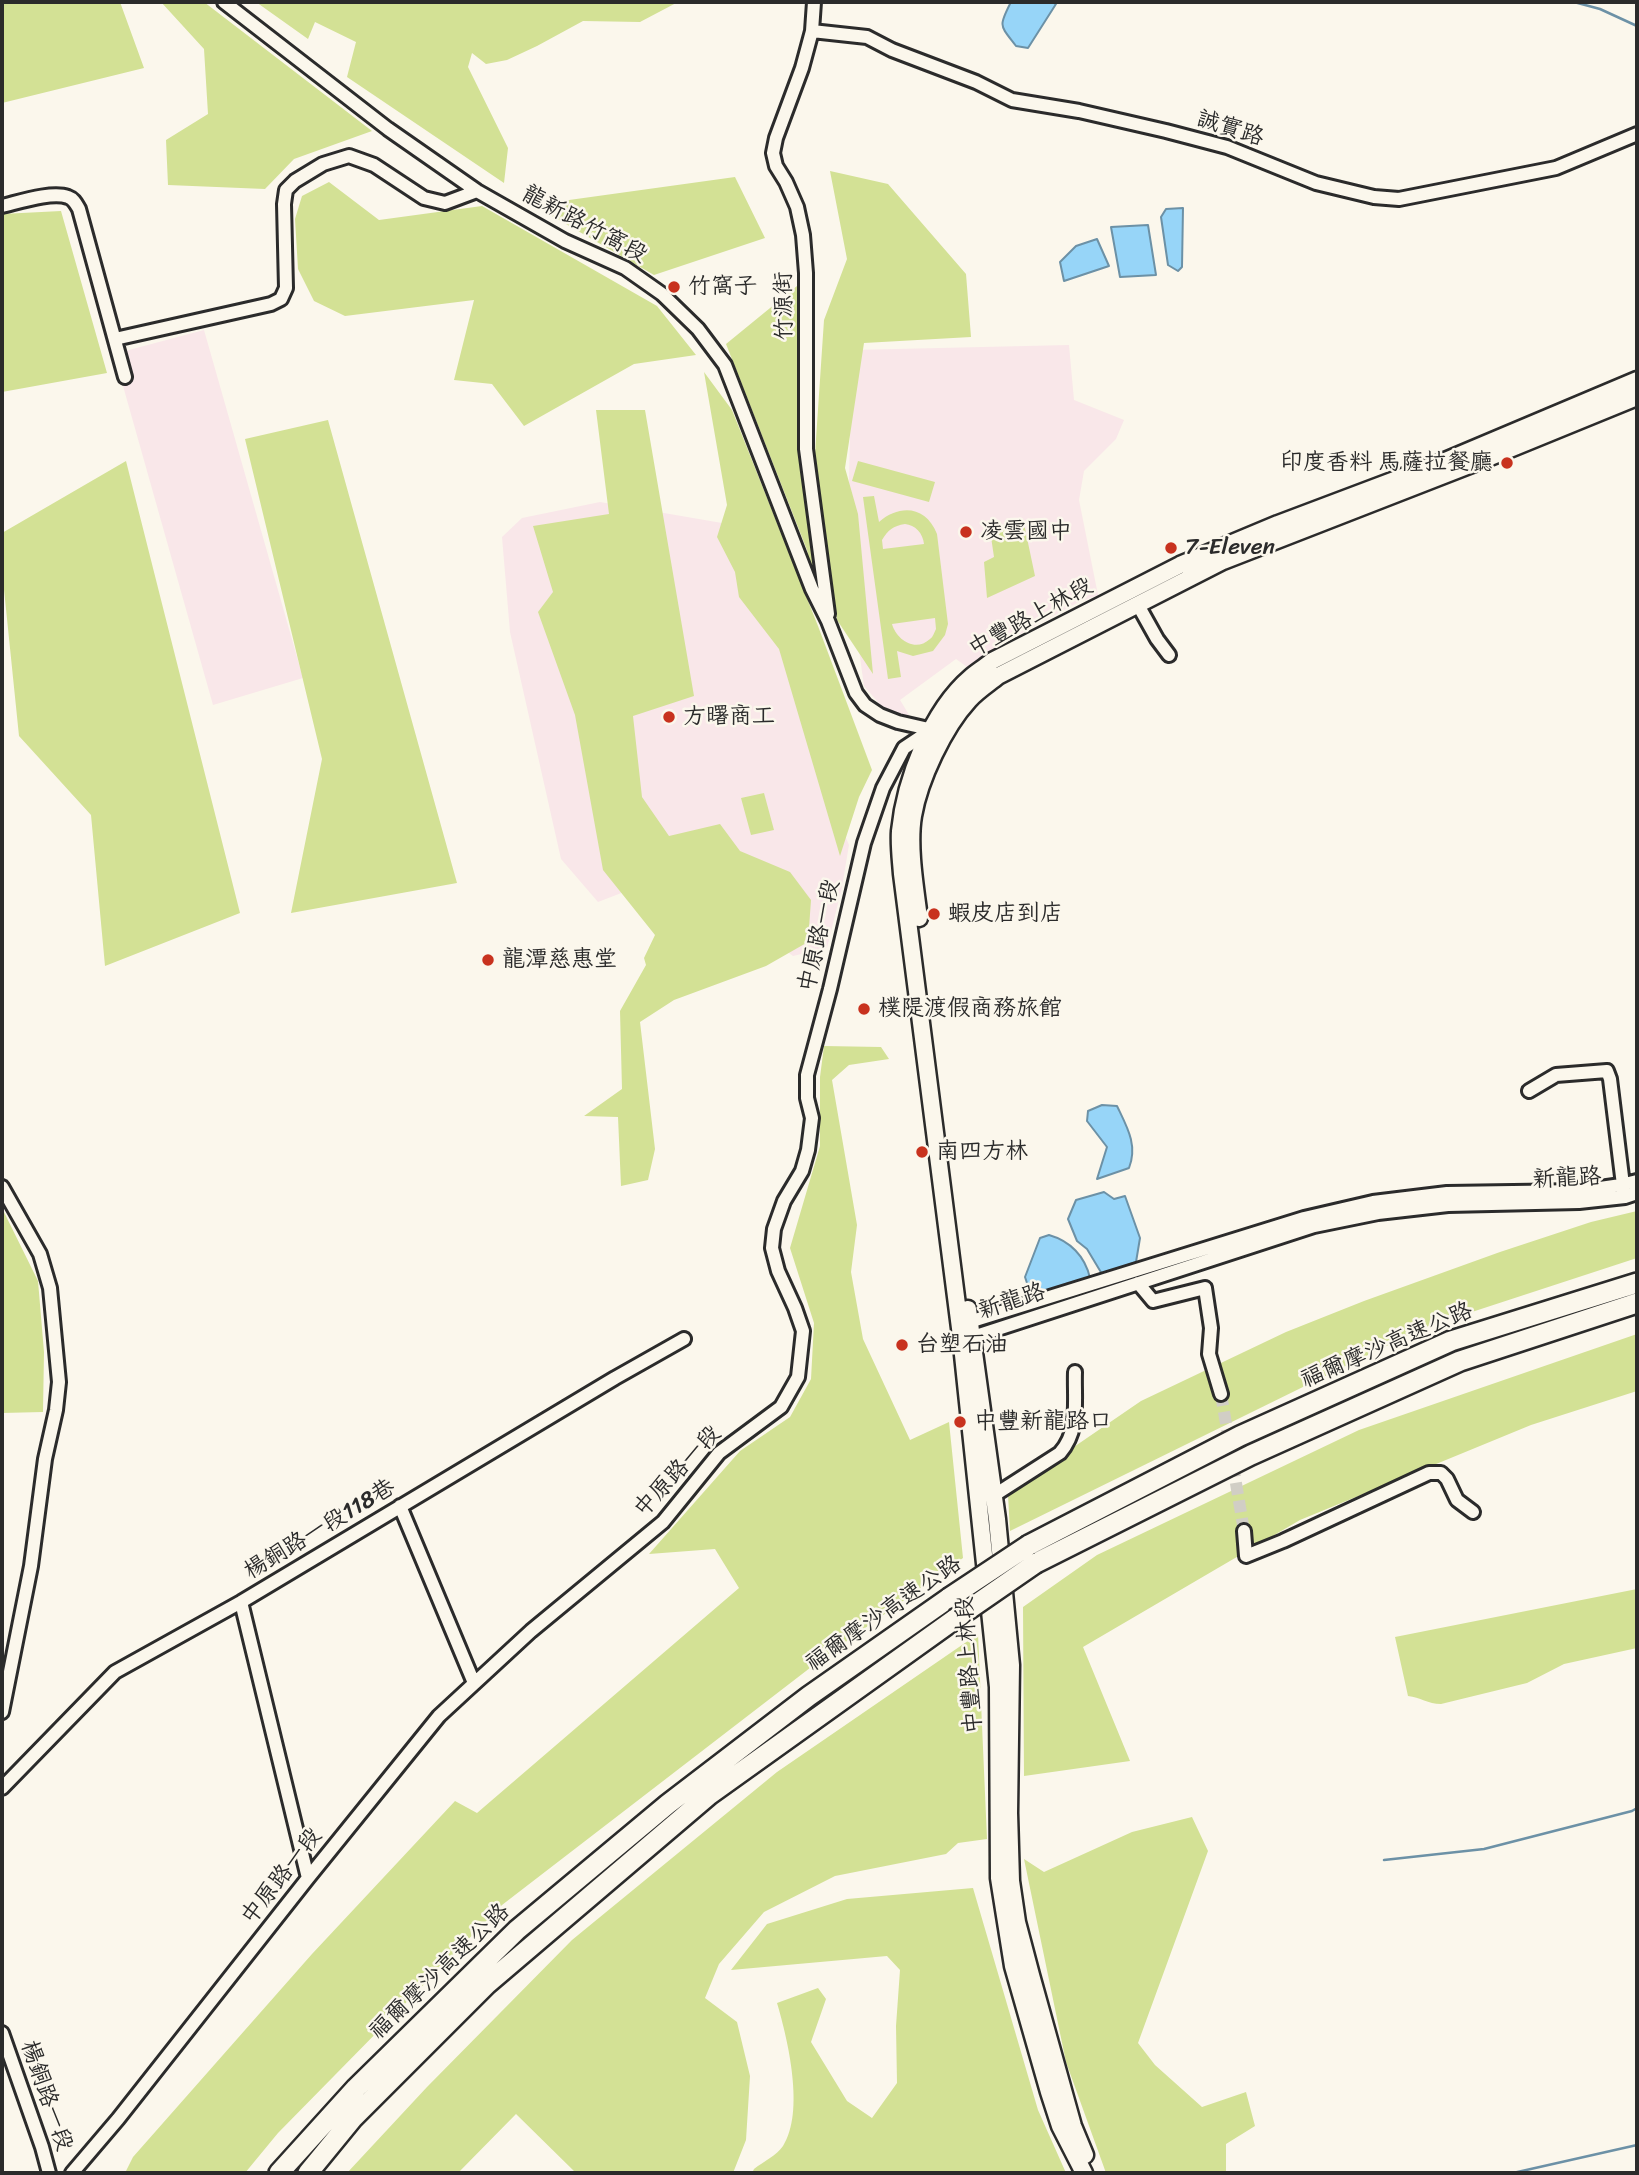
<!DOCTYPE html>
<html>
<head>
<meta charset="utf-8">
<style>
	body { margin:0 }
	#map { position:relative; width:1639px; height:2175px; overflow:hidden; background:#fbf7ec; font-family:Sriracha,sans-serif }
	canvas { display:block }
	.frame { position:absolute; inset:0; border:4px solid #2b2b2b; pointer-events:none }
</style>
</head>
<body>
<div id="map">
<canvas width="1639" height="2175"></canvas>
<div class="frame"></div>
</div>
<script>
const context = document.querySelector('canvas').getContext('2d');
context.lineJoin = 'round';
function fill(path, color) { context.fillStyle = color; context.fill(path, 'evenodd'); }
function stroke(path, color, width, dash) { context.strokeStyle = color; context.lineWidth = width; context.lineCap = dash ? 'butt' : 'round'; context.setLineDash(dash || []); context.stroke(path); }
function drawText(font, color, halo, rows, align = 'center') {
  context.font = font + ' Sriracha,"LXGW WenKai TC",sans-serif'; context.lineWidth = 5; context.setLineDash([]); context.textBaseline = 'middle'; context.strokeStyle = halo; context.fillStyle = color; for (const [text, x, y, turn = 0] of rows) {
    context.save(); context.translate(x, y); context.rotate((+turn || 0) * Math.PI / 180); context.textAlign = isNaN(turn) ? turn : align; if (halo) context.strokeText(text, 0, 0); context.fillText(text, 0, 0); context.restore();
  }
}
const built = new Path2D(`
	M204 330 303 678 213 705 114 354Z
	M1069 345 1074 400 1124 420 1116 439 1084 471 1079 500 1098 595 1077 603 1011 639 967 667 956 659 900 700 911 718 884 709 864 686 847 564 852 350Z
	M600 502 722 523 779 600 831 802 849 845 842 887 827 948 793 956 759 931 694 865 598 902 561 859 510 632 502 537 522 518Z`);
const green = new Path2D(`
	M2 2H120L144 68 2 103Z
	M161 2H204L372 131 294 159 265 189 168 185 166 140 208 114 204 49Z
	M256 2H678L640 22 583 21 537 46 507 60 486 64 472 53 468 67 508 148 504 183 347 77 356 42 315 22 308 39Z
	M830 171 888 184 966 274 971 337 864 343 845 468 858 514 873 674 837 620 815 454 824 320 847 259Z
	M735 177 765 238 654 275 533 205Z
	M329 182 379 220 482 206 657 306 696 355 634 364 524 426 492 384 454 380 474 300 345 316 314 301 298 269 295 219 302 196Z
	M61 211 107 373 2 392V214Z
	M797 286 802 344 799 446 823 582 820 590 813 583 807 550 726 344Z
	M704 372 732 410 818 626 872 770 859 797 840 856 779 649 739 597 735 572 717 537 727 505Z
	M596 410H645L694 696 633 716 642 797 669 836 720 824 740 851 790 872 811 900 808 942 766 966 674 1000 640 1022 655 1149 648 1180 621 1186 618 1117 584 1116 622 1089 620 1011 646 965 644 958 655 935 603 870 575 715 538 612 553 592 533 526 609 514Z
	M328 420 457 883 291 913 322 759 245 439Z
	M126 461 240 913 105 966 91 815 19 736 2 570V533Z
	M858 461 935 482 929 502 852 481Z
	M874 496 879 522C900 504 926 506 937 534L948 624 945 635 933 651 913 656 897 651 901 677 888 679 863 497ZM905 524C915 525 923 533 924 544L883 549 882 540C888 530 893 526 905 524ZM935 618 936 629C934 633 933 637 930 639 915 653 896 639 892 624Z
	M1023 519 1035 576 987 598 984 562 994 557 990 530Z
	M764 793 774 830 751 835 741 798Z
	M824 1046 881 1047 889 1059 849 1065 832 1080 857 1225 851 1272 863 1339 910 1440 949 1422 963 1558 819 1661 502 1905 278 2133 245 2173H125L133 2157 312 1954 455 1801 477 1813 739 1588 715 1549 649 1554 740 1451 790 1417 811 1379 814 1323 790 1248 820 1146V1077Z
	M2 1208 38 1281 44 1352 43 1412 2 1413Z
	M1637 1211V1258L1423 1328 1010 1531 1008 1495 1049 1464 1141 1401 1286 1332 1364 1301 1500 1252 1591 1222Z
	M1637 1334V1391L1531 1425 1300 1520 1083 1647 1130 1761 1024 1776 1023 1607 1097 1555 1359 1430Z
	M1637 1589V1648L1564 1664 1527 1683 1441 1704C1428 1704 1420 1697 1408 1696L1395 1637Z
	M978 1634 987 1839 958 1843 946 1854 835 1876 764 1912 719 1964 705 1998 737 2022 750 2076 746 2140 733 2173H576L516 2114 458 2173H347L427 2087 572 1940 777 1772Z
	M1192 1817 1208 1851 1138 2043 1155 2065 1202 2107 1246 2092 1255 2126 1226 2144V2173H1106L1066 2062 1024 1859 1044 1872 1132 1832Z
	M973 1888 1038 2110 1066 2173H752L754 2169C763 2162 777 2155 783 2146 805 2112 788 2040 777 2003L818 1988 826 1999 811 2042 847 2101 872 2118 897 2083 896 2026 900 1970 887 1956 731 1970 767 1924 847 1899Z`);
const water = new Path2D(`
	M1011 2H1052L1056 4 1028 48 1016 46C1000 25 998 27 1011 2Z
	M1183 208 1182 267 1178 271 1168 265 1161 217 1166 209Z
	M1148 225 1156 275 1120 277 1111 227Z
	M1097 239 1109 266 1064 281 1060 262 1076 246Z
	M1102 1105 1117 1106C1127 1127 1138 1145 1129 1168L1097 1179 1107 1147 1087 1121 1088 1111Z
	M1104 1192 1114 1199 1125 1196 1140 1238 1136 1262 1102 1274 1087 1249 1077 1241 1068 1219 1076 1200Z
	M1049 1235C1070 1241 1085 1256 1090 1278L1031 1295 1025 1277 1040 1238Z`);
const stream = new Path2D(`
	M1574 2 1600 9 1637 26
	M1384 1860 1484 1849 1632 1811 1637 1808
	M1513 2173 1637 2145`);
const minorTunnel = new Path2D(`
	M1221 1394 1244 1531`);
const minor = new Path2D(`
	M224 2 388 129 477 191 565 241 625 268 662 294 698 329 725 365 812 589 828 621 856 693 865 705 880 715 898 722 933 730
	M814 2 812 31 802 68 776 138 773 153 776 166 786 182 797 207 803 235 806 273V449L828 614
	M812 31 867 37 892 50 976 82 1012 100 1079 111 1166 131 1227 147 1316 183 1374 197 1399 199 1556 168 1637 134
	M2 206C19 202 52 191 68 197 74 199 76 204 79 209L125 377
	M115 339 271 304 281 299 286 288 284 204 286 190 295 181 323 164 349 156 374 165 424 198 445 203 477 191
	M1138 605 1157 639 1169 655
	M1529 1091 1556 1075 1607 1071 1610 1079 1624 1193
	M1637 1181 1621 1185 1579 1191 1447 1193 1373 1202 1304 1218 969 1322 961 1336 973 1337 1314 1226 1378 1213 1448 1205 1579 1202 1625 1197 1637 1193
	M2 1187 40 1254 50 1288 59 1382 56 1410 45 1459 31 1566 2 1712
	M1138 1283 1153 1301 1205 1288 1211 1328 1209 1354 1221 1394
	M993 1496 1060 1453C1080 1430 1074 1402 1075 1372
	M400 1506 474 1683
	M1244 1531 1246 1556 1283 1541 1429 1473H1441L1447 1479 1457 1500 1473 1512
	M241 1602 308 1878
	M2 1788 115 1672 241 1602 615 1378 684 1339
	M2 2033 42 2147 49 2173
	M72 2173 118 2119 308 1878 439 1716 531 1631 663 1522 719 1453 781 1407 798 1377 803 1331 795 1308 778 1271 772 1248 774 1229 784 1201 802 1171 808 1150 812 1118 807 1098V1075L830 989 864 843 883 788 904 748 931 730`);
const major = new Path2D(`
	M919 918C915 887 908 846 913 816 919 780 944 727 969 700 977 691 988 684 998 676L1223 561 1490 457 1637 397
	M968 1309 997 1519 1011 1665 1009 1813 1011 1881 1017 1922 1031 1975 1073 2126 1085 2155
	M1084 2173 1060 2126 1049 2092 1013 1966 999 1878 998 1687 961 1336 902 874C901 860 899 845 900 831 905 781 931 711 971 677 977 672 985 667 992 661L1180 565 1278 524 1445 461 1637 380`);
const highway = new Path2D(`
	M1029 1545 1240 1436 1451 1341 1637 1283
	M1036 1563 1251 1455 1460 1361 1637 1303
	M279 2173 356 2088 517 1930 668 1804 809 1696 949 1598
	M308 2173 353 2118 487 1984 709 1795 955 1619`);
const highwayBridge = new Path2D(`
	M949 1598 1029 1545
	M955 1619 1036 1563`);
const markers = [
	[674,287,7,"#c8321e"],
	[1507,463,7,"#c8321e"],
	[966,532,7,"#c8321e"],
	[1171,548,7,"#c8321e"],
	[669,717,7,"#c8321e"],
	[934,914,7,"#c8321e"],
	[488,960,7,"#c8321e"],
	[864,1009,7,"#c8321e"],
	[922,1152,7,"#c8321e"],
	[902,1345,7,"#c8321e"],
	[960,1422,7,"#c8321e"]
];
const streetNames = [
	["誠實路",1230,129,18],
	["龍新路竹窩段",584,225,28],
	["竹源街",785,306,-91],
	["中豐路上林段",1031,618,-29],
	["中原路一段",820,936,-77],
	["新龍路",1567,1179,-3],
	["新龍路",1012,1302,-18],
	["福爾摩沙高速公路",1387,1346,-23],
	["中原路一段",678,1472,-47],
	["楊銅路一段118巷",320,1530,-31],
	["福爾摩沙高速公路",884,1614,-35],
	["中豐路上林段",970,1665,-94],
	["中原路一段",282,1877,-52],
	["福爾摩沙高速公路",440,1972,-44],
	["楊銅路一段",46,2096,71]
];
const poiNames = [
	["竹窩子",688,287],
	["印度香料 馬薩拉餐廳",1493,463,"right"],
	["凌雲國中",980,532],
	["7-Eleven",1185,548],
	["方曙商工",683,717],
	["蝦皮店到店",948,914],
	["龍潭慈惠堂",502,960],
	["樸隄渡假商務旅館",878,1009],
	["南四方林",936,1152],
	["台塑石油",916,1345],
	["中豐新龍路口",974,1422]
];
fill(built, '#f9e7e9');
fill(green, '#d3e195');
fill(water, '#97d5f8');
stroke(water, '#6c91a6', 2);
stroke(stream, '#6c91a6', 2.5);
stroke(minorTunnel, '#d1cec5', 12, [12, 6]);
stroke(minor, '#2b2b2b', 18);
stroke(major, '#2b2b2b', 21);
stroke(highway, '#2b2b2b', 24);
stroke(minor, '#fbf7ec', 12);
stroke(major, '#fbf7ec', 16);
stroke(highway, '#fbf7ec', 19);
stroke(highwayBridge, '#2b2b2b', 24, []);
stroke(highwayBridge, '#fbf7ec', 19);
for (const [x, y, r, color] of markers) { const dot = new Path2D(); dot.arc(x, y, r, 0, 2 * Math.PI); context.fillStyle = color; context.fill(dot); stroke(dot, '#fbf7ec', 2.5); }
drawText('23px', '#2b2b2b', '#fbf7ec', streetNames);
drawText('23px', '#2b2b2b', '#fbf7ec', poiNames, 'left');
</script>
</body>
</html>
